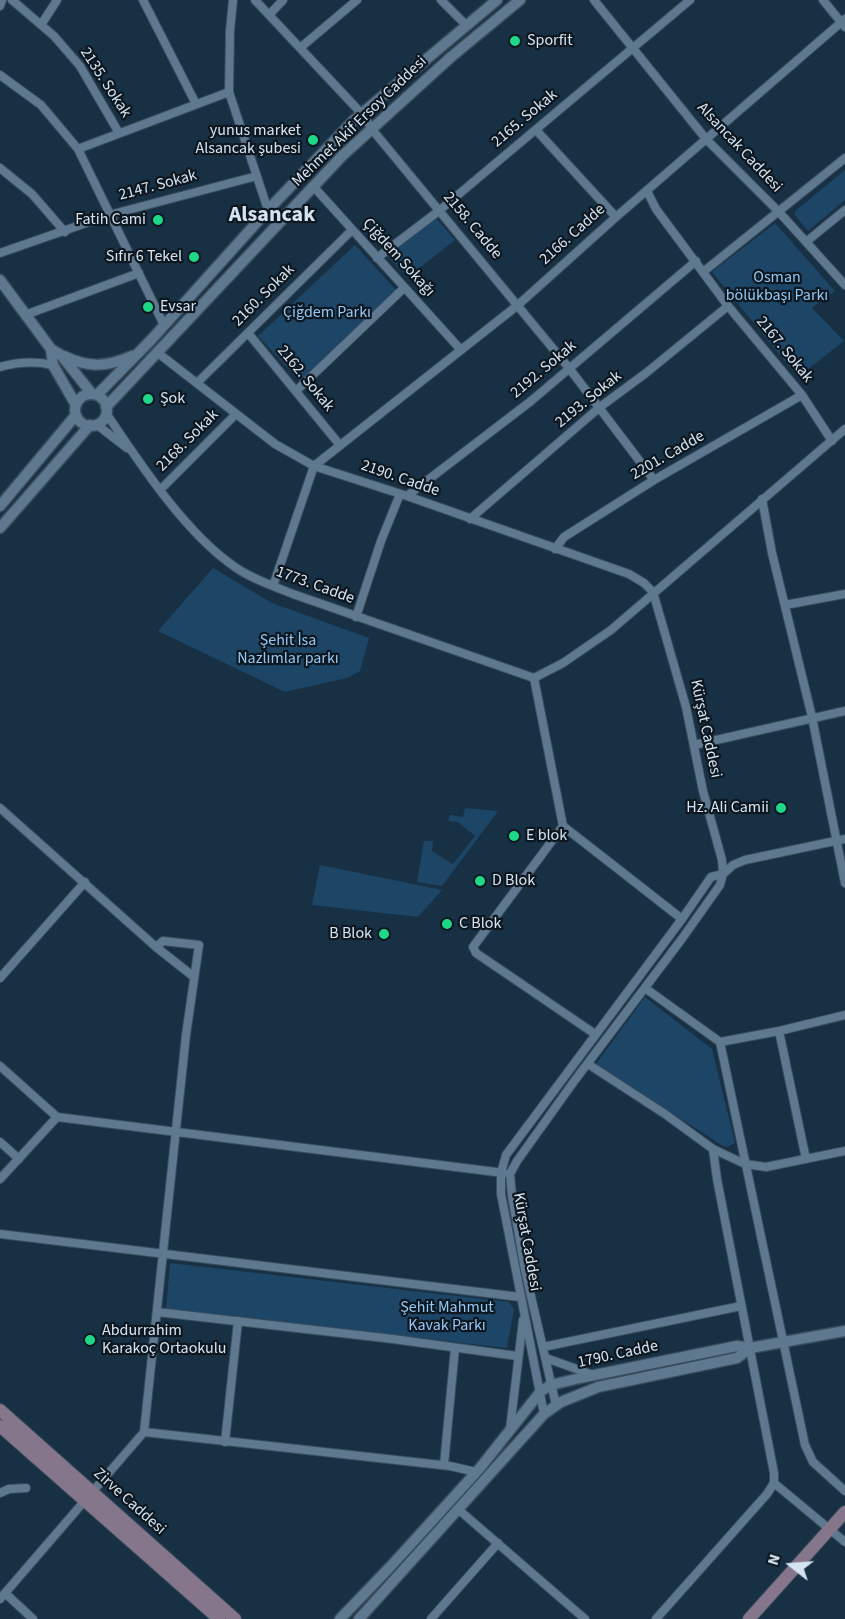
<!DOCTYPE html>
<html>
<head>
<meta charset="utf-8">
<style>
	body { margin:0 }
	#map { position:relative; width:845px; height:1619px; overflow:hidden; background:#183043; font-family:"Source Sans 3",sans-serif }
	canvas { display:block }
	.north { position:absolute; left:761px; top:1535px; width:60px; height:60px; -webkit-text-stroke:4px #0d1720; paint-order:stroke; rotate:287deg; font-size:16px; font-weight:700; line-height:24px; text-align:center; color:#d6e4f1 }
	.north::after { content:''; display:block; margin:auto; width:21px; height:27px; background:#d6e4f1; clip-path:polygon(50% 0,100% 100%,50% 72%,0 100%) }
</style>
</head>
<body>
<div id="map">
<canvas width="845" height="1619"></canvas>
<div class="north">N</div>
</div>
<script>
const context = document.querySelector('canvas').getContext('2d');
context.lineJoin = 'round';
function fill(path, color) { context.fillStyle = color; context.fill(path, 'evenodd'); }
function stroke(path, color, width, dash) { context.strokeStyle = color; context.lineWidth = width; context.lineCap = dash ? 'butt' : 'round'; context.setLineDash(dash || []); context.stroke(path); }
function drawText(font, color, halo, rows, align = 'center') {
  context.font = font + ' "Source Sans 3",sans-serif'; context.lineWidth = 4.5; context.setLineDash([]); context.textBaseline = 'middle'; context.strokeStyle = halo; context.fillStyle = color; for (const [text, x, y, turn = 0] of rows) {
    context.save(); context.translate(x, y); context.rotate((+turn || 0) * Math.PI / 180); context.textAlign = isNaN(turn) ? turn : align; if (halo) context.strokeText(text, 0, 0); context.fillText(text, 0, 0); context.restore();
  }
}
const green = new Path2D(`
	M845 170V200L808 231 795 215V211Z
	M436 218 455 240 408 277 387 256Z
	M775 223 835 291 812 308 844 341 798 377 712 272Z
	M355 245 396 290 300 381 258 336Z
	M213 568 272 603 369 638 360 671 347 678 285 692 158 631Z
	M465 808 498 811 442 886 417 882 424 841H433L432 851 453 864 475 836 458 822 448 821 450 815 463 817Z
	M320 865 442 890 418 917 312 905Z
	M645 997 712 1049 735 1143 727 1147 723 1146 596 1064Z
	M170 1263 509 1302 514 1309 507 1348 166 1309Z`);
const minor = new Path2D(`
	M12 0 54 36 80 66 119 133
	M143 0 196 104
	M233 0 230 31 229 92 268 210
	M255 0 362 114 375 133 569 368 654 480
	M441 0 466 25
	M594 0 706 139 779 212 845 285
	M823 0 845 27
	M0 6 2 0
	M269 15 283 0
	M41 25 57 0
	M300 48 357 0
	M0 75 41 105 78 149 164 325
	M536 130 616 217
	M78 149 229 92
	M0 168 32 194 65 232
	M313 186 461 350
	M647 191 656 209 728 306 802 395 832 441
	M806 242 845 210
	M0 253 109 215 257 176
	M377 258 440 210 690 0
	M703 272 845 158
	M25 315 139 273
	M248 333 339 444
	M158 353 275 444 314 466 407 496 629 574 644 583 653 592
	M0 367C18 362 35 361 53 365
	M197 383 352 230
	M296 391 404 288
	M106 413C139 462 185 533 235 567 252 579 273 586 293 594L534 678
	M96 424 127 448
	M160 490 236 414
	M407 496 531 401 696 261
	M762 499 772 553 812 717 845 883
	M470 519 600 407 646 373 728 306
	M555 549 564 537 654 480 802 395
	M273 586 314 466 518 305 616 217 845 19
	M785 605 845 594
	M356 617 381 541 400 494
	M694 745 845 711
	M0 808 156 947 194 977
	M563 826 473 947 476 953 595 1034
	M682 919 563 826 534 678 563 663 611 630 845 429
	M0 978 85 882
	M645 988 720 1042 779 1031 845 1015
	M779 1031 806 1159
	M720 1042 805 1445 813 1462 845 1491
	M588 1064 665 1114 713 1149 745 1164 766 1167 845 1151
	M0 1066 57 1117 504 1173
	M0 1142 19 1159
	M0 1179 57 1117
	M0 1234 520 1297
	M157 1312 393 1339 517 1356
	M543 1347 741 1306
	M546 1358 593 1375
	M556 1405 525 1270 512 1196 510 1174 517 1161 575 1080 681 940 720 885 723 874 722 860 703 791 686 707 653 592
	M544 1414 501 1194V1173L506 1155 682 919 711 877 723 874 733 865 745 860 845 839
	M510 1429 523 1320
	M144 1432 450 1466 476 1472
	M225 1442 238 1321
	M444 1465 455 1348
	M774 1483 845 1542
	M0 1493 9 1489 26 1488
	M459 1510 585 1619
	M5 1593 33 1619
	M0 1599 144 1432 186 1035 199 945 163 941 156 947
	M431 1619 498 1543
	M656 1619 767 1494 774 1483V1473L717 1179 713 1149`);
const tertiary = new Path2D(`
	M0 280 51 349 61 355 92 394
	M51 349 53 365 76 405
	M64 356C88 368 107 367 132 356
	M75 410a16 16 0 1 1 32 0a16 16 0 1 1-32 0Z
	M97 395 151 340 268 210 354 120 497 0
	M106 407 342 156 451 57 520 0
	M0 506 76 415
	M0 528 90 425
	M340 1619 391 1566 480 1468 541 1391 551 1385 580 1378 737 1346 750 1348 845 1331
	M359 1619 544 1414 561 1402 598 1387 737 1358 750 1348`);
const secondary = new Path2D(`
	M0 1410 235 1619
	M0 1426 219 1619
	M749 1619 845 1512`);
const markers = [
	[515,41,6,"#1ed888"],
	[313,140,6,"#1ed888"],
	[158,220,6,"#1ed888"],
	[194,257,6,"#1ed888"],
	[148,307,6,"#1ed888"],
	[148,399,6,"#1ed888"],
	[781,808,6,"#1ed888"],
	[514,836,6,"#1ed888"],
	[480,881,6,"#1ed888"],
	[447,924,6,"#1ed888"],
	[384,934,6,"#1ed888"],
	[90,1340,6,"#1ed888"]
];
const poiNames = [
	["Sporfit",527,41],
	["yunus market",301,131,"right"],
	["Alsancak şubesi",301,149,"right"],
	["Fatih Cami",146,220,"right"],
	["Sıfır 6 Tekel",182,257,"right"],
	["Evsar",160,307],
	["Şok",160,399],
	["Hz. Ali Camii",769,808,"right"],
	["E blok",526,836],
	["D Blok",492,881],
	["C Blok",459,924],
	["B Blok",372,934,"right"],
	["Abdurrahim",102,1331],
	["Karakoç Ortaokulu",102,1349]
];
const streetNames = [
	["2135. Sokak",105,83,57],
	["2165. Sokak",525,119,-40],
	["Mehmet Akif Ersoy Caddesi",360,122,-44],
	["Alsancak Caddesi",739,148,47],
	["2147. Sokak",158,186,-15],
	["2158. Cadde",472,226,50],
	["2166. Cadde",573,235,-42],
	["Çiğdem Sokağı",398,258,48],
	["2160. Sokak",264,296,-45],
	["2167. Sokak",784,350,51],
	["2192. Sokak",544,370,-40],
	["2162. Sokak",305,379,51],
	["2193. Sokak",589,400,-39],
	["2168. Sokak",188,441,-45],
	["2201. Cadde",668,456,-30],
	["2190. Cadde",400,479,19],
	["1773. Cadde",315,586,20],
	["Kürşat Caddesi",705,729,78],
	["Kürşat Caddesi",526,1242,80],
	["1790. Cadde",618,1355,-12],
	["Zirve Caddesi",129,1502,42]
];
const parkNames = [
	["Osman",777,278],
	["bölükbaşı Parkı",777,296],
	["Çiğdem Parkı",327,313],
	["Şehit İsa",288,641],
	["Nazlımlar parkı",288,659],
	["Şehit Mahmut",447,1308],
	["Kavak Parkı",447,1326]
];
const districtNames = [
	["Alsancak",272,216]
];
fill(green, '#1c4566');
stroke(minor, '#394c5d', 10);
stroke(tertiary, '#394c5d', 13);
stroke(secondary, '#394c5d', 14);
stroke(minor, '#5e788f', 8);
stroke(tertiary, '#5e788f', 10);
stroke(secondary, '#86768b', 12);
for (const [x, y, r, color] of markers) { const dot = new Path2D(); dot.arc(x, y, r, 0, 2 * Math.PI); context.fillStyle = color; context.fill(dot); stroke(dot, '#0d1720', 2); }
drawText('16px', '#d6e4f1', '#0d1720', poiNames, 'left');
drawText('16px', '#d6e4f1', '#0d1720', streetNames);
drawText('16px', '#94c8f5', '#0d1720', parkNames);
drawText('bold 22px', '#d6e4f1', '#0d1720', districtNames);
</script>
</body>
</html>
